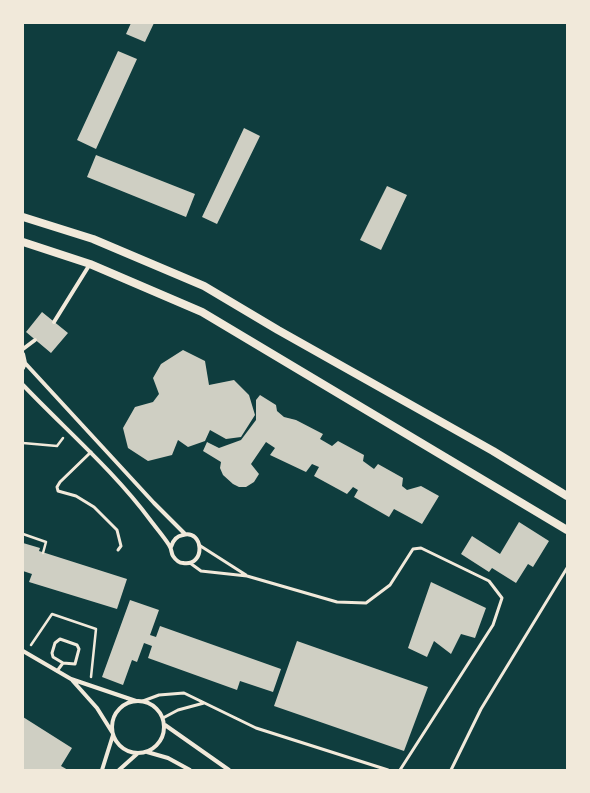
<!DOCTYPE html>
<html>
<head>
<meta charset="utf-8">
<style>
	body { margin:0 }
	#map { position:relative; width:590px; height:793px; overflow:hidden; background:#0f3d3e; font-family:"PT Sans",sans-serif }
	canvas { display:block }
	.frame { position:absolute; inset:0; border:24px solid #f1e9da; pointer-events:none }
</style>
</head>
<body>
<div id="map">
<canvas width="590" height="793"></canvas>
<div class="frame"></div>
</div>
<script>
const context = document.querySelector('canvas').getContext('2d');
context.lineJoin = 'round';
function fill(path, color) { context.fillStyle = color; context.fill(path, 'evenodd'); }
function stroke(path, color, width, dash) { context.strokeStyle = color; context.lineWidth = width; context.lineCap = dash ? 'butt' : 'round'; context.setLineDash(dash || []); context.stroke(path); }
const building = new Path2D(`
	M131 23H154L145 42 126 34Z
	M118 51 137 59 96 149 77 140Z
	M244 128 260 136 217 224 202 217Z
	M96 155 195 194 186 217 87 177Z
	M387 186 407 195 381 250 360 240Z
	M42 312 68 333 51 353 26 332Z
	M183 350 205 361 209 385 234 380 249 395 255 415 241 437 226 439 210 430 205 441 188 447 178 440 172 455 148 461 128 448 123 428 135 407 153 402 159 394 153 378 161 364Z
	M260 395 276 405 277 411 284 417 296 420 323 434 320 439 332 446 338 441 364 455 363 461 374 469 378 464 403 478 402 486 407 490 421 486 439 496 422 524 394 509 389 517 354 497 358 490 353 487 347 494 314 476 319 467 312 464 306 472 270 455 275 448 266 442 251 464 259 474 254 482 246 487H239L233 484 223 475 220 468 221 462 203 451 207 442 219 448 241 440 256 420V400Z
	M519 522 549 541 533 567 528 564 516 583 492 568 489 572 461 554 472 536 500 554Z
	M23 543 40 548 39 551 127 579 117 609 29 582 32 574 23 571Z
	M431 582 486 608 475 638 461 634 451 654 434 641 427 657 408 648Z
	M130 600 159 610 150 635 156 637 160 626 281 669 273 692 240 681 237 690 148 658 152 646 144 643 137 662 132 660 123 685 102 677Z
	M297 641 428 687 404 751 274 706Z
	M23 717 72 748 61 766 68 770H23Z`);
const path = new Path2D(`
	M23 443 57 446 63 438
	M23 534 46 542 43 553
	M31 645 52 614 96 629 91 677`);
const service = new Path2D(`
	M91 452 60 482 57 487 58 491 76 496 94 507 117 530 121 546 118 550
	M199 545 246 575
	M190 563 201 571 247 576 337 602 366 603 390 585 413 549 421 548 489 581 502 598 493 625 400 770
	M57 671 63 663 53 657 52 653 55 643 60 639 77 645 79 649 75 664 63 663
	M143 701 159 695 184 693 256 728 388 770
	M163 718 178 710 204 703
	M451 770 481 709 567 568`);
const minor = new Path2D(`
	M54 322 90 264
	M23 349 35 340
	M23 354 25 363 23 368
	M25 363 154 503 185 534
	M23 385C66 430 114 471 151 521 157 529 164 537 169 545 172 549 171 553 173 556 175 559 179 563 183 563 206 567 204 529 183 535 176 536 173 540 171 547
	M23 651 71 679 136 701
	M72 680 97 708 112 732
	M112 727a26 26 0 1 1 52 0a26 26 0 1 1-52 0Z
	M165 725 229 770
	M147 752 168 758 190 770
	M102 770 113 735
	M119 770 138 753`);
const secondary = new Path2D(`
	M23 217 93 239 204 286 278 330 493 451 567 496
	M23 242 90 264 202 312 567 530`);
fill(building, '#cfcfc3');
stroke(path, '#f1e9da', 2.5);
stroke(service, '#f1e9da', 3);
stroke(minor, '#f1e9da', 4);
stroke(secondary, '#f1e9da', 8);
</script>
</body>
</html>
